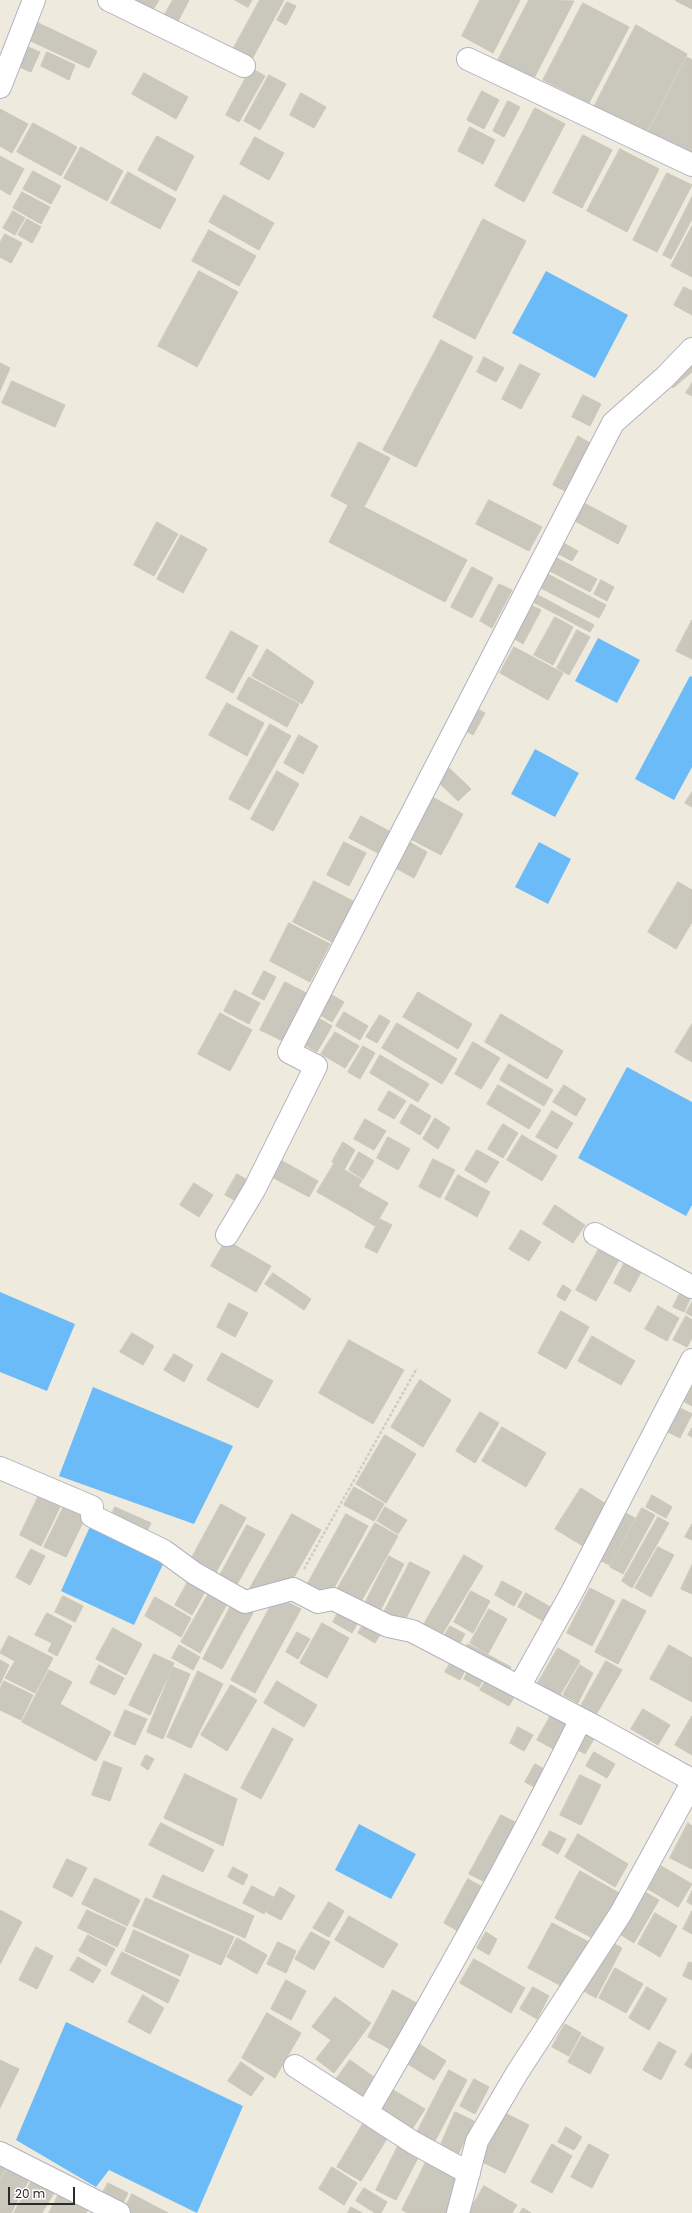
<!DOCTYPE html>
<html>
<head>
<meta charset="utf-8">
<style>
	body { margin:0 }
	#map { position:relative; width:692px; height:2213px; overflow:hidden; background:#efeade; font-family:Poppins,sans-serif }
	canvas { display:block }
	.scale { position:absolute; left:8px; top:2187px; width:67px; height:18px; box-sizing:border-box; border:2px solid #2c2c2c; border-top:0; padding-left:5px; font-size:12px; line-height:14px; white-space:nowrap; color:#2c2c2c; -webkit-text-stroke:3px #fff; paint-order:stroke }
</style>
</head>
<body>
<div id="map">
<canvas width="692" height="2213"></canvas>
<div class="scale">20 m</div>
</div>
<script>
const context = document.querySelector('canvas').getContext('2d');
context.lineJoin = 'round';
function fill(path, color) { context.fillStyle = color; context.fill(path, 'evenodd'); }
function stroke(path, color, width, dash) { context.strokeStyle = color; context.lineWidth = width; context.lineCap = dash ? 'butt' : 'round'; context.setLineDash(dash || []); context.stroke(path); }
const water = new Path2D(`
	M546 271 628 315 595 378 512 333Z
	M598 638 640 660 617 703 575 681Z
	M690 676 692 677V767L674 800 635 779Z
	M535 749 579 773 555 817 511 794Z
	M539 842 571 859 548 904 515 887Z
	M627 1067 692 1102V1205L686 1216 578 1158Z
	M0 1292 75 1324 47 1391 0 1372Z
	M93 1387 233 1446 194 1524 59 1476Z
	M92 1522 166 1558 134 1625 61 1591Z
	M359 1824 416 1854 391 1899 335 1870Z
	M66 2022 243 2106 197 2213 109 2170 96 2187 16 2140Z`);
const building = new Path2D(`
	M128 0H159L151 13Z
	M173 0H189L177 23 164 16Z
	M235 0H252L248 7Z
	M260 0H284L251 61 232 51Z
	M480 0H520L493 53 462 36Z
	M529 0 574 1 533 80 497 62Z
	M692 0V9L676 1V0Z
	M287 2 296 6 286 25 277 20Z
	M583 3 629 27 589 103 543 80Z
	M30 19 97 51 89 68 22 37Z
	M636 25 687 54 644 136 594 107Z
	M21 44 40 52 31 72 12 64Z
	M47 52 75 65 69 80 41 66Z
	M687 57 692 60V157L645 137Z
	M251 68 265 76 239 122 226 115Z
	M144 73 188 97 176 119 132 94Z
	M269 75 286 84 260 130 244 121Z
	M482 91 499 100 484 129 467 120Z
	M301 93 326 107 314 128 290 115Z
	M508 101 520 107 504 137 493 131Z
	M535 108 565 124 524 202 495 186Z
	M0 109 28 124 12 153 0 146Z
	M33 123 77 147 61 176 17 152Z
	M470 127 495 140 483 164 458 151Z
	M583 135 612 150 582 208 553 193Z
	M157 136 194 156 176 191 138 170Z
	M255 137 284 153 269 180 240 164Z
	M81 147 123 171 107 201 64 178Z
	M620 149 659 169 627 232 587 211Z
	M0 156 24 169 10 195 0 189Z
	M33 171 61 186 51 204 23 189Z
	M128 172 176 199 160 229 111 203Z
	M667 173 692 185 657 252 633 240Z
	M22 192 50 207 41 224 13 208Z
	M224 195 274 223 259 250 209 222Z
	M692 197V219L671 259 663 255Z
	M13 211 25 218 15 235 3 228Z
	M27 219 41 227 32 243 18 235Z
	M483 219 526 241 475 339 433 317Z
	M692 226V277L671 266Z
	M209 230 256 256 239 286 192 261Z
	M5 234 22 243 11 263 0 257V243Z
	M199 271 238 292 197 367 158 346Z
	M684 287 692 291V315L674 305Z
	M441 340 473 357 416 467 383 450Z
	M484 357 504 368 496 382 477 372Z
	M692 361V372L673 388 668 382Z
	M0 363 10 368 0 391Z
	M520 364 540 374 521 409 502 399Z
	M12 381 65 405 55 427 2 403Z
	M692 383V396L686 393Z
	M583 395 601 404 590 426 572 417Z
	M578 436 590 443 565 491 553 485Z
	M359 442 390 458 364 507 467 560 445 602 329 542 348 505 331 496Z
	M489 500 542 527 529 551 476 524Z
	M584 503 627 526 618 544 575 521Z
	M157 522 178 534 154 576 134 565Z
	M181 535 207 549 183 593 157 579Z
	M560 541 578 551 572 561 555 552Z
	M553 556 597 579 590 592 546 569Z
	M472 567 493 578 472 618 451 607Z
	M544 572 606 605 599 618 537 586Z
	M601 580 614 587 607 601 594 594Z
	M499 584 512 590 492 628 480 621Z
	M536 594 594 625 590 632 533 602Z
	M529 604 541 610 523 644 511 637Z
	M555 617 573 627 553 665 534 655Z
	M692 620V659L676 651Z
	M577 630 590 637 569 675 557 668Z
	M231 631 258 646 233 693 206 678Z
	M514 647 563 673 548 700 500 673Z
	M267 649 314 682 302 704 252 676Z
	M249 677 299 704 287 727 237 699Z
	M227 703 264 723 247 756 209 735Z
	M472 706 485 713 473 735 461 728Z
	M270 724 291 736 249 810 229 799Z
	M299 735 318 746 303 774 284 763Z
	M445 764 471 789 458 801 433 777Z
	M277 771 299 784 273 831 251 819Z
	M692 792V807L685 803Z
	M427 794 463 814 441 855 405 836Z
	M361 816 391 832 380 854 349 838Z
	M404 839 427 852 414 878 390 865Z
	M344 842 366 853 349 886 327 875Z
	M314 881 355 902 334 943 293 922Z
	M678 882 692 890V922L676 949 648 932Z
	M289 923 330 944 310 982 270 961Z
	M264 971 276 977 264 1000 252 994Z
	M285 982 310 995 285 1042 260 1030Z
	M235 990 260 1003 249 1024 224 1011Z
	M327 992 344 1002 332 1022 315 1012Z
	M418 992 472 1024 458 1049 403 1017Z
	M344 1012 368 1026 360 1040 336 1026Z
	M220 1013 252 1030 230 1071 198 1054Z
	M501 1014 563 1051 547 1079 485 1042Z
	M313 1015 332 1026 317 1052 298 1041Z
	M380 1015 390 1021 377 1043 366 1037Z
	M397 1023 457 1059 442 1084 382 1048Z
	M692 1024V1062L675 1052Z
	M335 1032 359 1046 345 1068 321 1054Z
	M473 1042 500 1058 481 1089 455 1074Z
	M363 1046 375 1053 360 1079 348 1072Z
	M380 1055 429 1084 418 1102 370 1073Z
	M509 1064 553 1090 544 1106 500 1080Z
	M498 1085 541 1110 529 1129 487 1104Z
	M564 1085 586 1099 576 1116 553 1102Z
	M389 1091 406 1101 394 1119 378 1110Z
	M411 1104 431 1116 420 1135 400 1123Z
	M552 1111 573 1123 557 1149 536 1137Z
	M435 1118 450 1128 438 1149 423 1139Z
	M365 1119 386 1131 374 1150 354 1139Z
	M503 1124 518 1133 503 1158 488 1149Z
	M522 1135 557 1156 542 1181 507 1160Z
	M388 1137 410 1149 398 1170 377 1158Z
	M343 1142 355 1150 344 1170 332 1162Z
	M477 1150 499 1162 486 1183 465 1170Z
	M359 1152 374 1161 363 1179 349 1170Z
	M277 1158 318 1181 309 1197 268 1175Z
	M433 1159 455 1170 440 1198 419 1187Z
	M334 1164 362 1180 345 1208 317 1192Z
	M237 1174 253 1183 242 1204 225 1195Z
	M458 1175 490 1192 477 1217 445 1199Z
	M194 1183 213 1195 199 1217 180 1205Z
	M358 1186 388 1203 375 1226 345 1208Z
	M555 1205 585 1225 573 1243 543 1224Z
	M380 1219 392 1225 377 1253 365 1247Z
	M521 1230 541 1242 529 1261 509 1249Z
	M226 1240 271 1266 256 1292 211 1266Z
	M601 1245 621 1256 596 1301 576 1290Z
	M627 1258 644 1267 630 1292 614 1283Z
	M273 1273 311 1299 304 1310 265 1284Z
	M563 1285 571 1290 565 1301 557 1296Z
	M681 1291 691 1297 684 1312 673 1307Z
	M692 1302V1316L686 1313Z
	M229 1303 248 1313 235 1337 217 1327Z
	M658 1306 679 1318 667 1341 645 1329Z
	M561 1311 589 1327 566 1369 538 1353Z
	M686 1316 692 1320V1338L687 1347 673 1340Z
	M132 1333 154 1346 143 1365 120 1352Z
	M592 1336 635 1361 621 1385 578 1361Z
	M349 1340 404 1370 373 1424 319 1393Z
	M222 1353 273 1381 258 1408 207 1380Z
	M174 1354 193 1365 184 1382 164 1370Z
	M420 1380 451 1400 423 1447 391 1427Z
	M692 1386V1406L683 1401Z
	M680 1408 692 1414 680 1438 668 1432Z
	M480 1412 499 1423 475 1463 456 1451Z
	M502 1427 546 1453 526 1487 482 1461Z
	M692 1428V1437L688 1435Z
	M385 1435 416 1454 386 1503 356 1484Z
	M354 1487 384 1504 374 1521 344 1505Z
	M581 1488 609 1506 583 1546 555 1529Z
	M40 1493 62 1503 41 1546 20 1535Z
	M652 1495 672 1507 666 1518 646 1507Z
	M66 1502 88 1512 66 1557 44 1547Z
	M221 1504 246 1518 214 1576 189 1563Z
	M115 1507 151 1523 145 1535 110 1519Z
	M385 1507 407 1520 398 1534 377 1521Z
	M642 1508 655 1515 623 1574 610 1567Z
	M620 1510 635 1518 610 1565 595 1558Z
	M292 1514 321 1530 293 1579 246 1595Z
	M346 1514 368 1526 329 1597 307 1585Z
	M658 1517 669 1523 632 1588 622 1581Z
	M375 1523 398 1536 358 1607 335 1593Z
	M692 1524V1540L685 1537Z
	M247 1525 265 1534 235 1588 218 1579Z
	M658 1547 674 1555 651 1597 635 1588Z
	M31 1549 45 1556 30 1585 16 1577Z
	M464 1555 483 1566 441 1636 423 1626Z
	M389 1556 404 1564 378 1615 363 1607Z
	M410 1562 430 1572 402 1626 382 1616Z
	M692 1565V1594L681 1589Z
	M190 1578 207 1588 192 1615 175 1605Z
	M502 1581 522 1592 514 1606 495 1595Z
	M590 1588 615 1601 592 1646 567 1633Z
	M471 1591 490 1601 473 1633 454 1622Z
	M209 1593 227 1604 200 1653 181 1642Z
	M526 1593 552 1608 545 1622 518 1607Z
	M63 1596 83 1606 75 1622 55 1612Z
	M276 1596 301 1609 255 1693 231 1680Z
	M155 1597 191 1618 181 1637 145 1616Z
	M623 1599 646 1611 618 1664 595 1652Z
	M233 1602 253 1613 222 1669 203 1659Z
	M340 1608 360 1619 352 1633 333 1622Z
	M489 1609 507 1619 488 1654 470 1643Z
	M47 1613 72 1626 57 1656 48 1651 52 1643 35 1635Z
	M366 1620 383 1630 375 1643 358 1633Z
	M322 1623 349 1638 327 1678 300 1663Z
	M450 1626 465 1634 456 1650 441 1642Z
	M113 1628 142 1644 126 1675 96 1659Z
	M297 1632 310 1639 298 1659 286 1652Z
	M9 1636 53 1658 35 1693 5 1678 15 1661 0 1653Z
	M468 1644 511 1667 505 1678 462 1654Z
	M179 1645 200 1657 193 1670 172 1658Z
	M669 1645 692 1658V1702L650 1679Z
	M558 1648 580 1661 560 1695 538 1683Z
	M154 1654 174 1663 150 1715 129 1705Z
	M454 1657 468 1665 460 1680 445 1672Z
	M0 1660 9 1665 0 1684Z
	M606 1661 622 1670 593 1720 578 1711Z
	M99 1665 124 1678 115 1695 90 1683Z
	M580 1665 593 1673 578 1703 563 1695Z
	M173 1667 190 1674 163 1739 147 1732Z
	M470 1668 485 1675 479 1687 464 1679Z
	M49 1670 72 1682 60 1704 111 1732 96 1761 22 1722Z
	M198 1671 223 1684 191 1748 167 1737Z
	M489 1675 518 1690 509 1706 480 1690Z
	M4 1681 33 1695 21 1720 0 1710V1689Z
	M277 1681 317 1705 304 1727 264 1703Z
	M231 1685 257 1700 227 1751 201 1735Z
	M555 1708 575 1719 557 1751 537 1740Z
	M643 1709 670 1725 658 1745 631 1729Z
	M125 1710 147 1719 135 1745 114 1736Z
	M692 1716V1755L675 1745Z
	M518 1727 533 1735 524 1751 510 1743Z
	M273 1728 293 1739 261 1799 241 1788Z
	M579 1728 595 1737 585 1754 569 1745Z
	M594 1752 615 1764 607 1778 586 1766Z
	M146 1755 154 1759 148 1770 141 1765Z
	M104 1761 122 1768 110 1801 92 1795Z
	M535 1764 548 1771 538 1789 525 1782Z
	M185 1774 237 1799 223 1846 164 1818Z
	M580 1775 601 1785 581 1825 560 1815Z
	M501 1815 521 1825 489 1884 469 1874Z
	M161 1823 214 1850 203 1872 149 1845Z
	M688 1823 692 1826V1869L670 1858Z
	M550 1831 566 1839 558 1854 542 1845Z
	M578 1834 628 1864 615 1887 565 1857Z
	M67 1859 87 1868 72 1897 53 1887Z
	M661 1866 692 1884 678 1907 648 1889Z
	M233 1867 248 1875 243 1885 228 1877Z
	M580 1871 621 1894 596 1940 555 1918Z
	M163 1875 254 1916 245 1938 153 1897Z
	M95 1878 140 1900 127 1926 82 1904Z
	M468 1879 488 1890 463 1934 444 1923Z
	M252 1886 273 1897 264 1914 243 1903Z
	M280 1887 295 1896 281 1920 266 1912Z
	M643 1891 659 1900 634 1943 618 1933Z
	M692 1891V1905L687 1902Z
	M146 1898 234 1937 221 1965 133 1926Z
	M329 1902 344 1911 329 1937 313 1928Z
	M0 1910 22 1922 0 1964Z
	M87 1910 126 1928 117 1947 78 1928Z
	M692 1911V1934L683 1929Z
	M655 1913 677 1926 660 1957 638 1944Z
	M349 1916 398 1944 383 1968 335 1940Z
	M552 1923 589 1942 565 1988 528 1968Z
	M134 1930 189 1955 180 1976 125 1951Z
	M311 1932 330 1942 314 1970 295 1959Z
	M486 1932 497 1939 489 1955 477 1948Z
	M88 1935 115 1949 106 1966 79 1951Z
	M237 1938 267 1955 257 1974 227 1957Z
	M609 1941 622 1948 596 1998 582 1990Z
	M278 1942 296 1951 286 1973 267 1964Z
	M36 1947 53 1956 37 1989 19 1980Z
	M122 1952 179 1980 168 2003 111 1974Z
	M78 1957 101 1970 93 1983 70 1970Z
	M474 1959 525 1988 511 2013 460 1983Z
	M689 1962 692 1963V1980L683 1976Z
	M615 1968 643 1984 626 2013 599 1998Z
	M286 1980 306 1991 291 2020 271 2009Z
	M533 1987 549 1996 537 2019 520 2009Z
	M647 1987 667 1999 649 2030 629 2018Z
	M393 1990 422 2006 397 2053 368 2037Z
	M143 1995 164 2008 150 2034 128 2022Z
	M335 1997 371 2023 334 2073 316 2059 331 2040 312 2027Z
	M267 2013 301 2033 275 2078 242 2058Z
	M565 2024 581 2033 569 2056 552 2047Z
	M582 2036 604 2048 590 2074 568 2062Z
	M413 2040 446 2061 434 2080 401 2060Z
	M659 2042 676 2051 661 2080 643 2070Z
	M692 2053V2069L685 2065Z
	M0 2060 19 2069 0 2108Z
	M350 2060 381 2082 364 2104 334 2082Z
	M241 2062 264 2078 251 2096 228 2081Z
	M449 2070 467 2080 432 2147 414 2138Z
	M474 2079 489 2087 475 2114 460 2106Z
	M390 2088 425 2109 409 2134 374 2113Z
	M455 2112 474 2121 456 2159 438 2151Z
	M503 2112 529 2125 505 2173 478 2160Z
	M367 2117 391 2132 361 2181 337 2167Z
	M566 2127 582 2137 574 2150 558 2142Z
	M399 2144 420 2154 396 2200 376 2190Z
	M552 2144 572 2156 552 2193 531 2182Z
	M589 2144 609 2155 592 2188 571 2177Z
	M0 2157 9 2162 0 2178Z
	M428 2158 464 2176 446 2213H408L402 2210Z
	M9 2165 31 2176 11 2213H0V2181Z
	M332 2167 357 2183 344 2205 319 2189Z
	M32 2180 54 2193 42 2213H14Z
	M108 2183 128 2193 120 2209 100 2198Z
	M484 2186 517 2205 512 2213H468Z
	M364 2188 387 2202 381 2213H375L356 2201Z
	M60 2192 89 2208 86 2213H49Z
	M132 2194 168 2213H125L123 2212Z
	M351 2207 362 2213H348Z
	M523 2208 531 2213H520Z`);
const path = new Path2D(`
	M304 1569 417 1368`);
const minor = new Path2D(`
	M109 0 244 66
	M468 59 692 165
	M0 87 34 0
	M595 1234 692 1287
	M227 1235 254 1190 316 1066 289 1052 613 423 665 377 692 349
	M0 1468 92 1507V1516L164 1551 194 1573 245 1602 293 1589 318 1602 333 1599 388 1626 412 1631 596 1727 692 1780
	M519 1687 572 1592 692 1360
	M295 2066 414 2143 469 2173
	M367 2112C442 1984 515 1853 581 1719
	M0 2153 119 2213
	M458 2213 477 2141 517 2073 621 1913 692 1783`);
fill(water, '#6abbf8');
fill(building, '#cac8bc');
stroke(building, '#cbc7b7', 1);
stroke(minor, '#b2b2c1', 24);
stroke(path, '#ccc', 2.5, [3, 2]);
stroke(minor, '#fff', 22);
</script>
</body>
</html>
